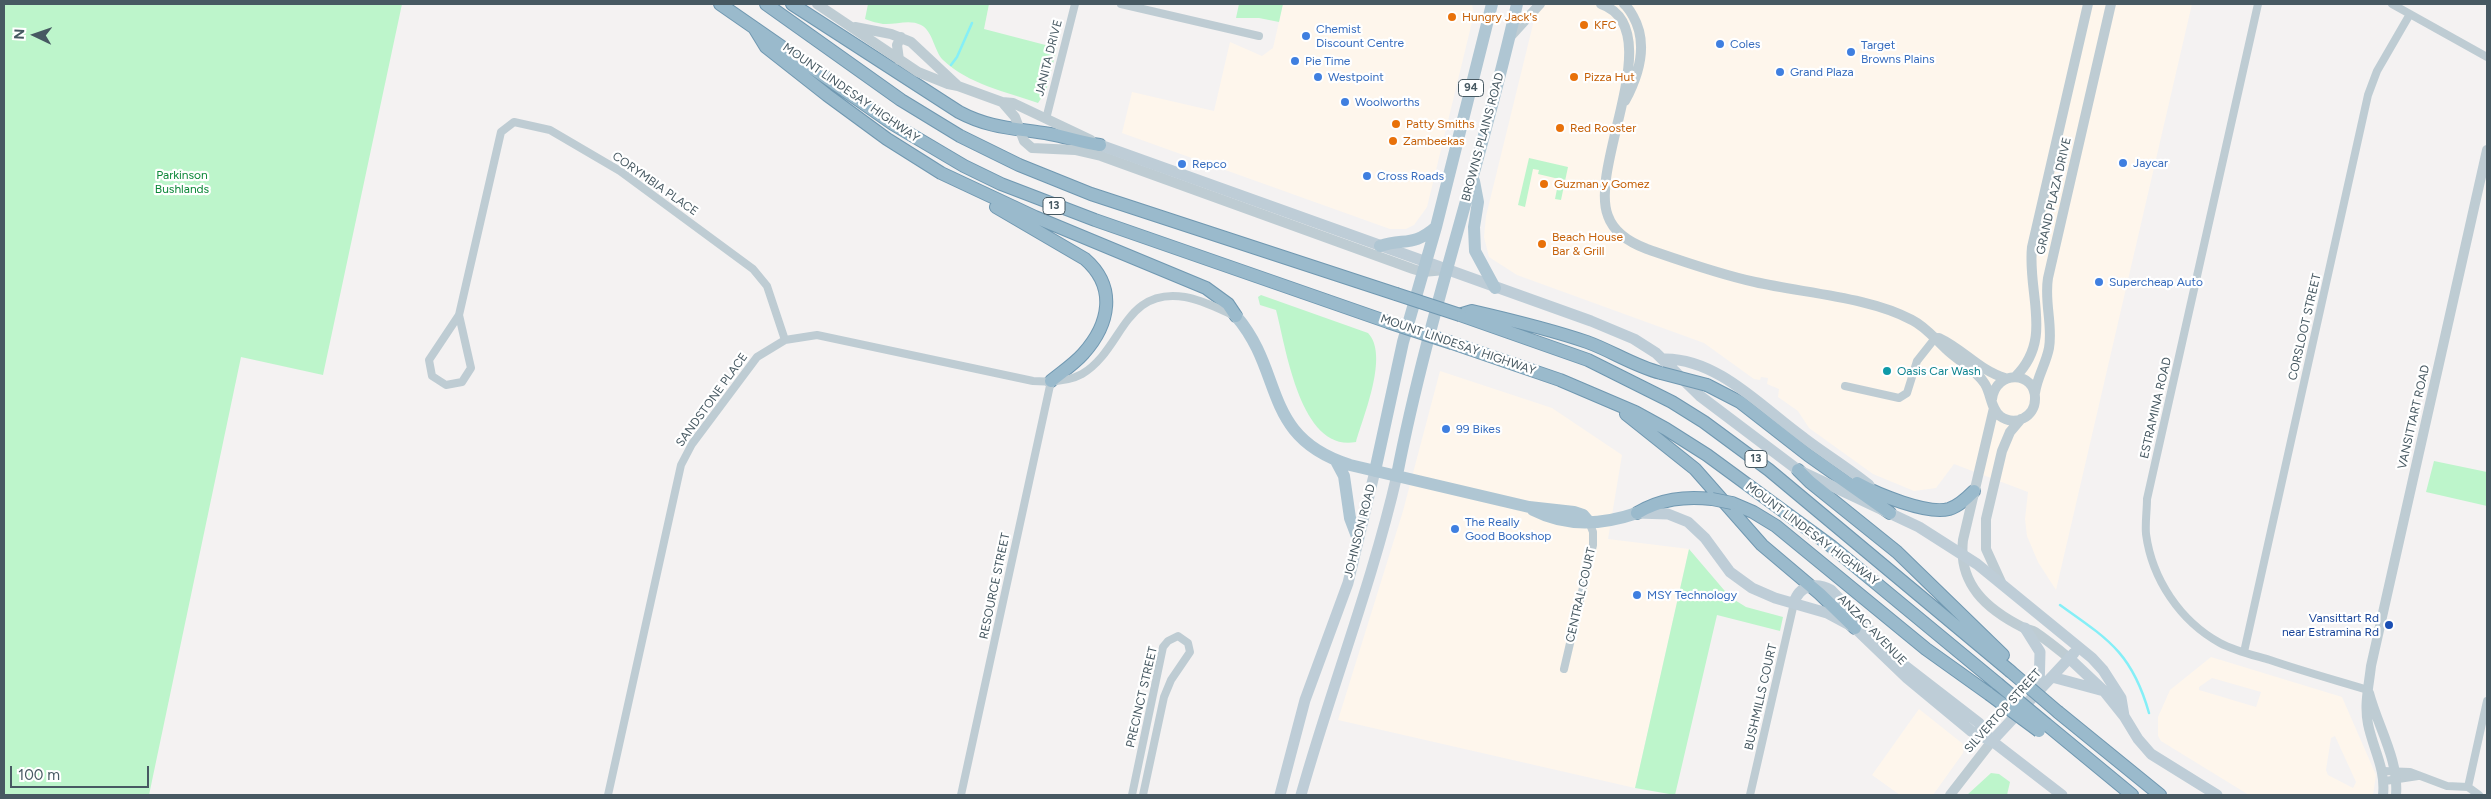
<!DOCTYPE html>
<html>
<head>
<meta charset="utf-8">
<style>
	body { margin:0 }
	#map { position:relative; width:2491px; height:799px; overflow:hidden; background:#f4f2f2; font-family:Figtree,sans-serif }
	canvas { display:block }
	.frame { position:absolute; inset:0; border:5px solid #475962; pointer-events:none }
	.north { position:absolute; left:10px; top:10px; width:50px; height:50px; -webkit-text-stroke:4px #fff; paint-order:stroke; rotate:273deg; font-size:14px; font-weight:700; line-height:20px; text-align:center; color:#475962 }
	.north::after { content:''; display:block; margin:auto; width:18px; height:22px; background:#475962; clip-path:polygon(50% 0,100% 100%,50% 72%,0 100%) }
	.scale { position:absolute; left:10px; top:766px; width:139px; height:22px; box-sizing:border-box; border:2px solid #475962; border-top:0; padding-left:6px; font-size:15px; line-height:18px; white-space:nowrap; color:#475962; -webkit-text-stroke:4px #fff; paint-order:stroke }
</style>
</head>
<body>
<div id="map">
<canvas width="2491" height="799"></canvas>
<div class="frame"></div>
<div class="north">N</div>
<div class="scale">100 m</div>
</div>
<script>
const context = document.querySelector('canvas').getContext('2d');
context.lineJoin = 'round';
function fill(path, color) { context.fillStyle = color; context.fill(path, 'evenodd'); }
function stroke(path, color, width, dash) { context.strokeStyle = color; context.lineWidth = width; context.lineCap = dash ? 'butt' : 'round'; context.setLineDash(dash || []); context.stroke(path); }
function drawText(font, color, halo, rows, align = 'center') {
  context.font = font + ' Figtree,sans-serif'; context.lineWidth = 4.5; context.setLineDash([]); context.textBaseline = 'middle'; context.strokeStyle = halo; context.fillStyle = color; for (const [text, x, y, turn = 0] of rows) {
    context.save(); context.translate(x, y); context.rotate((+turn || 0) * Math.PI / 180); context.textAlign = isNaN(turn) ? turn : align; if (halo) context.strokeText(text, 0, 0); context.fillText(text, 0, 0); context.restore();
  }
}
const commercial = new Path2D(`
	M1283 4H1472L1474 14 1427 207 1414 225 1406 229H1390L1122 133 1132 92 1214 111 1230 42 1262 56 1273 48Z
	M1538 4H2192L2056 590 2038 562 2027 536 2025 519 2028 492 1954 464 1936 488 1914 491 1873 474 1809 428 1798 411 1778 397 1779 389 1767 384 1768 378 1761 377 1760 380 1754 379 1704 343 1517 275 1489 257 1484 237 1486 216Z
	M1440 371 1552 408 1622 455 1608 539 1689 549 1635 788 1338 720 1403 511Z
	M2211 657 2342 697 2376 775 2373 795H2249L2161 741 2158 736V717L2170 690ZM2212 678 2261 692 2256 707 2199 690V687ZM2335 736 2356 782 2353 788 2328 775 2326 770 2331 738Z
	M1919 709 1963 744 1964 748 1963 753 1933 795H1900L1872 775Z`);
const green = new Path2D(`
	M4 4H402L323 375 241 357 149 795H4Z
	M868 4H989L984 29 1057 48 1046 91 1038 103C1007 92 968 84 943 60 934 51 933 31 921 25 909 19 896 25 883 24 877 23 870 21 865 19Z
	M1239 4H1283L1279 22 1259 18H1236Z
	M1529 158 1568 167 1561 200 1555 199 1559 179 1538 174 1539 170 1533 169 1525 207 1518 205Z
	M1261 295 1368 333C1389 355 1364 414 1356 442 1300 453 1286 347 1276 310L1260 305 1258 297Z
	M2434 461 2487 472V506L2426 492Z
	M1689 549 1730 597 1746 607 1783 617 1780 631 1717 615 1675 795 1635 788Z
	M1991 773 1999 774 2010 782 2007 795H1967Z`);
const stream = new Path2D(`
	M951 65 957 57 972 23
	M2060 605C2108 639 2132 653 2149 713`);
const minor = new Path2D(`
	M1121 4 1259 36
	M2258 4 2147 499C2147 510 2145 523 2146 534 2152 579 2180 621 2220 643 2235 651 2253 655 2270 660 2302 671 2335 680 2368 690
	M2392 4 2487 57
	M1046 119 1075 4
	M459 315 471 368 462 382 446 385 432 376 429 360 459 315 501 132 514 122 550 130 620 171 753 269 767 286 785 340
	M1845 386 1899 398 1907 393 1917 361 1936 337
	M2244 652 2368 95 2377 71 2410 14
	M1564 669 1593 545V532L1589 522
	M2383 771 2410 772 2447 786 2468 787 2479 795
	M2385 781 2418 776
	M2468 787 2487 701
	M608 795 681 465 692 444 757 357 785 340 817 335 1033 381C1048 382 1068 382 1082 374 1123 350 1123 287 1185 297 1203 300 1219 309 1235 316
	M961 795 1051 381
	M1132 795 1163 647 1168 641 1178 636 1188 643 1190 652 1171 680 1164 697 1143 795
	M1750 795 1794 603`);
const tertiary = new Path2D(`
	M817 4 918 72 948 84 958 86 1002 102 1013 103 1091 140
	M1601 4C1670 28 1588 166 1608 216 1614 233 1631 243 1647 249 1682 261 1718 274 1755 282 1803 293 1870 297 1912 320 1926 327 1935 339 1946 349 1958 361 1976 369 1985 384 1991 394 1991 409 2000 416 2015 427 2035 417 2035 399 2036 371 1996 369 1992 399
	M1624 4C1628 7 1630 11 1633 16 1649 44 1639 75 1625 101
	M855 27 891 34 911 42 958 86
	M1510 37 1540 4
	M899 60 897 45 901 37
	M1002 102 1015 117 1024 141 1032 148 1075 150 1101 156 1413 269 1423 272 1445 270
	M1939 338C1963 349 1980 371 2005 378
	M2015 377C2054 339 2027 294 2032 247L2088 4
	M2035 393C2037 377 2046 364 2049 348 2053 325 2044 302 2048 278L2111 4
	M1994 408 1963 540C1958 584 1986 609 2024 628 2028 630 2032 630 2035 632 2047 640 2058 649 2069 658
	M2001 582 1986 549V519L2002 451 2010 432 2021 419
	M2369 693C2378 727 2399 760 2396 795
	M1950 795 1992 741
	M2383 795C2386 769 2373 749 2368 724 2364 704 2369 685 2371 666L2487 150`);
const secondary = new Path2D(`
	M1100 145 1591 321 1634 339 1656 353 1700 396 1798 470 1919 527 1977 564 2092 658 2103 670 2121 698 2124 716
	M1664 359C1718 358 1763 409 1804 438 1825 454 1848 468 1869 485
	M1637 513 1668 514 1688 522 1705 538 1730 572 1752 588 1775 598 1827 613 1855 628 1907 678 1971 731 1992 741 2062 795
	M1794 603C1799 585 1816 582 1831 590L1904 665 1979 723 1990 739
	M2025 628 2040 652 2039 691
	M2069 658 2104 691 2124 716 2138 739 2151 754 2217 795
	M2052 677 2104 691
	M1992 741 2074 653
	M1280 795 1305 700 1348 583 1375 471
	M1301 795C1331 688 1372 584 1397 475`);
const primary = new Path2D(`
	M1474 181 1478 202 1474 227 1475 251 1495 288
	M1380 246C1405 238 1413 247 1436 227
	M1236 316C1285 373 1261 437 1350 465L1529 507 1574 512 1583 515 1589 522
	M1336 461 1344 476 1350 518 1358 539
	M1375 471 1403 342 1436 227 1492 4
	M1397 475C1428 315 1482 162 1517 4
	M1533 510C1566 527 1602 525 1637 513`);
const trunk = new Path2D(`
	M720 4 893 124 964 166 1001 184 1095 220 1388 322
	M766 4 901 100 960 136 1019 165 1091 194 1396 294
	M792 4 959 112C991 129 1016 128 1050 134 1067 137 1083 143 1100 145
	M755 29 766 47 827 95 887 139 941 173 1035 217 1206 288 1228 304 1236 316
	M996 207 1085 259C1117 287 1110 324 1083 354 1074 364 1062 372 1051 381
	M1462 314 1472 311C1511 320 1549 329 1587 342 1612 351 1634 366 1661 373
	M1460 315 1588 360 1672 402 1704 422 1769 470 2010 671
	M1452 343 1560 380 1635 412 1666 429 1707 455 1831 546 1998 684
	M1707 385 1740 402 1808 455 1890 513
	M1626 414 1695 469 1762 545 1820 594 1855 628
	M1798 470 1810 482 1897 552 2003 655
	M1857 483C1877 494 1927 515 1949 509 1959 506 1967 498 1974 491
	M1732 503 1753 512 1776 526 1926 649 1989 694
	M1637 513C1661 499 1684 496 1712 499
	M2058 712 2160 795
	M2046 724 2132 795`);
const trunkBridge = new Path2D(`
	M1396 294 1460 315
	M1388 322 1452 343
	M1661 373 1707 385
	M1712 499 1732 503
	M2010 671 2058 712
	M1998 684 2046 724
	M1989 694 2039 731`);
const markers = [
	[1452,17,5,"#e8710a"],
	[1584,25,5,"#e8710a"],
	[1306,36,5,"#3f7fe0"],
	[1720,44,5,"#3f7fe0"],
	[1851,52,5,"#3f7fe0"],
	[1295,61,5,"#3f7fe0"],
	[1780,72,5,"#3f7fe0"],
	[1318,77,5,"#3f7fe0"],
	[1574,77,5,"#e8710a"],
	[1345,102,5,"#3f7fe0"],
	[1396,124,5,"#e8710a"],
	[1560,128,5,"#e8710a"],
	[1393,141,5,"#e8710a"],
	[2123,163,5,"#3f7fe0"],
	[1182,164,5,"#3f7fe0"],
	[1367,176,5,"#3f7fe0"],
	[1544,184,5,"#e8710a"],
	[1542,244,5,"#e8710a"],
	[2099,282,5,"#3f7fe0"],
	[1887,371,5,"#0f9aa8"],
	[1446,429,5,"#3f7fe0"],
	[1455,529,5,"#3f7fe0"],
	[1637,595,5,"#3f7fe0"],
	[2389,625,5,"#1a4fb4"]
];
const shields = [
	[1471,88,25],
	[1054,206,22],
	[1756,459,22]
];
const shieldNames = [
	["94",1471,88],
	["13",1054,206],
	["13",1756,459]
];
const foodNames = [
	["Hungry Jack's",1462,17],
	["KFC",1594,25],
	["Pizza Hut",1584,77],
	["Patty Smiths",1406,124],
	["Red Rooster",1570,128],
	["Zambeekas",1403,141],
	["Guzman y Gomez",1554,184],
	["Beach House",1552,237],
	["Bar & Grill",1552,251]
];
const shopNames = [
	["Chemist",1316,29],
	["Discount Centre",1316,43],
	["Coles",1730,44],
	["Target",1861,45],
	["Browns Plains",1861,59],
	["Pie Time",1305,61],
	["Grand Plaza",1790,72],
	["Westpoint",1328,77],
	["Woolworths",1355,102],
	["Jaycar",2133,163],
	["Repco",1192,164],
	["Cross Roads",1377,176],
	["Supercheap Auto",2109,282],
	["99 Bikes",1456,429],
	["The Really",1465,522],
	["Good Bookshop",1465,536],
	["MSY Technology",1647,595]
];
const streetNames = [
	["JANITA DRIVE",1049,58,-76],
	["MOUNT LINDESAY HIGHWAY",851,93,35],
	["BROWNS PLAINS ROAD",1483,137,-75],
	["CORYMBIA PLACE",655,184,35],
	["GRAND PLAZA DRIVE",2054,196,-77],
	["CORSLOOT STREET",2305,327,-77],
	["MOUNT LINDESAY HIGHWAY",1458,345,19],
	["SANDSTONE PLACE",712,400,-54],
	["ESTRAMINA ROAD",2156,408,-77],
	["VANSITTART ROAD",2414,417,-77],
	["JOHNSON ROAD",1360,531,-76],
	["MOUNT LINDESAY HIGHWAY",1812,534,37],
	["RESOURCE STREET",995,586,-78],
	["CENTRAL COURT",1581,595,-77],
	["ANZAC AVENUE",1872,630,46],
	["PRECINCT STREET",1142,697,-77],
	["BUSHMILLS COURT",1761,697,-77],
	["SILVERTOP STREET",2003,711,-48]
];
const parkNames = [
	["Parkinson",182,175],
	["Bushlands",182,189]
];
const cultureNames = [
	["Oasis Car Wash",1897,371]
];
const transitNames = [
	["Vansittart Rd",2379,618],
	["near Estramina Rd",2379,632]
];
fill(commercial, '#fef6ec');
fill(green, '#bdf5cb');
stroke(stream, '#85eff7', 2.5);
stroke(trunk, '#7098b1', 14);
stroke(minor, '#beccd3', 8);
stroke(tertiary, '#beccd3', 10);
stroke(secondary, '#becdd7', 11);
stroke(primary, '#afc6d3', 12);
stroke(trunk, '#9abacc', 12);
stroke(trunkBridge, '#7098b1', 14, []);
stroke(trunkBridge, '#9abacc', 12);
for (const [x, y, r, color] of markers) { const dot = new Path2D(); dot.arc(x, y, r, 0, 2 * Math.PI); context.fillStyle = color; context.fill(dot); stroke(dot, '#fff', 2); }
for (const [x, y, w] of shields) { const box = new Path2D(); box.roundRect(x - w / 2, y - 8.5, w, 17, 4); context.fillStyle = '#fff'; context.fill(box); stroke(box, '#475962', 1); }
drawText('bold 11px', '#475962', null, shieldNames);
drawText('12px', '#c56008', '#fff', foodNames, 'left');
drawText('12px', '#366cbe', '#fff', shopNames, 'left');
drawText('12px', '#475962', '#fff', streetNames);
drawText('12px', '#0d8839', '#fff', parkNames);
drawText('12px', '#0d838f', '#fff', cultureNames, 'left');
drawText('12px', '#164399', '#fff', transitNames, 'right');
</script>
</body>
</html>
